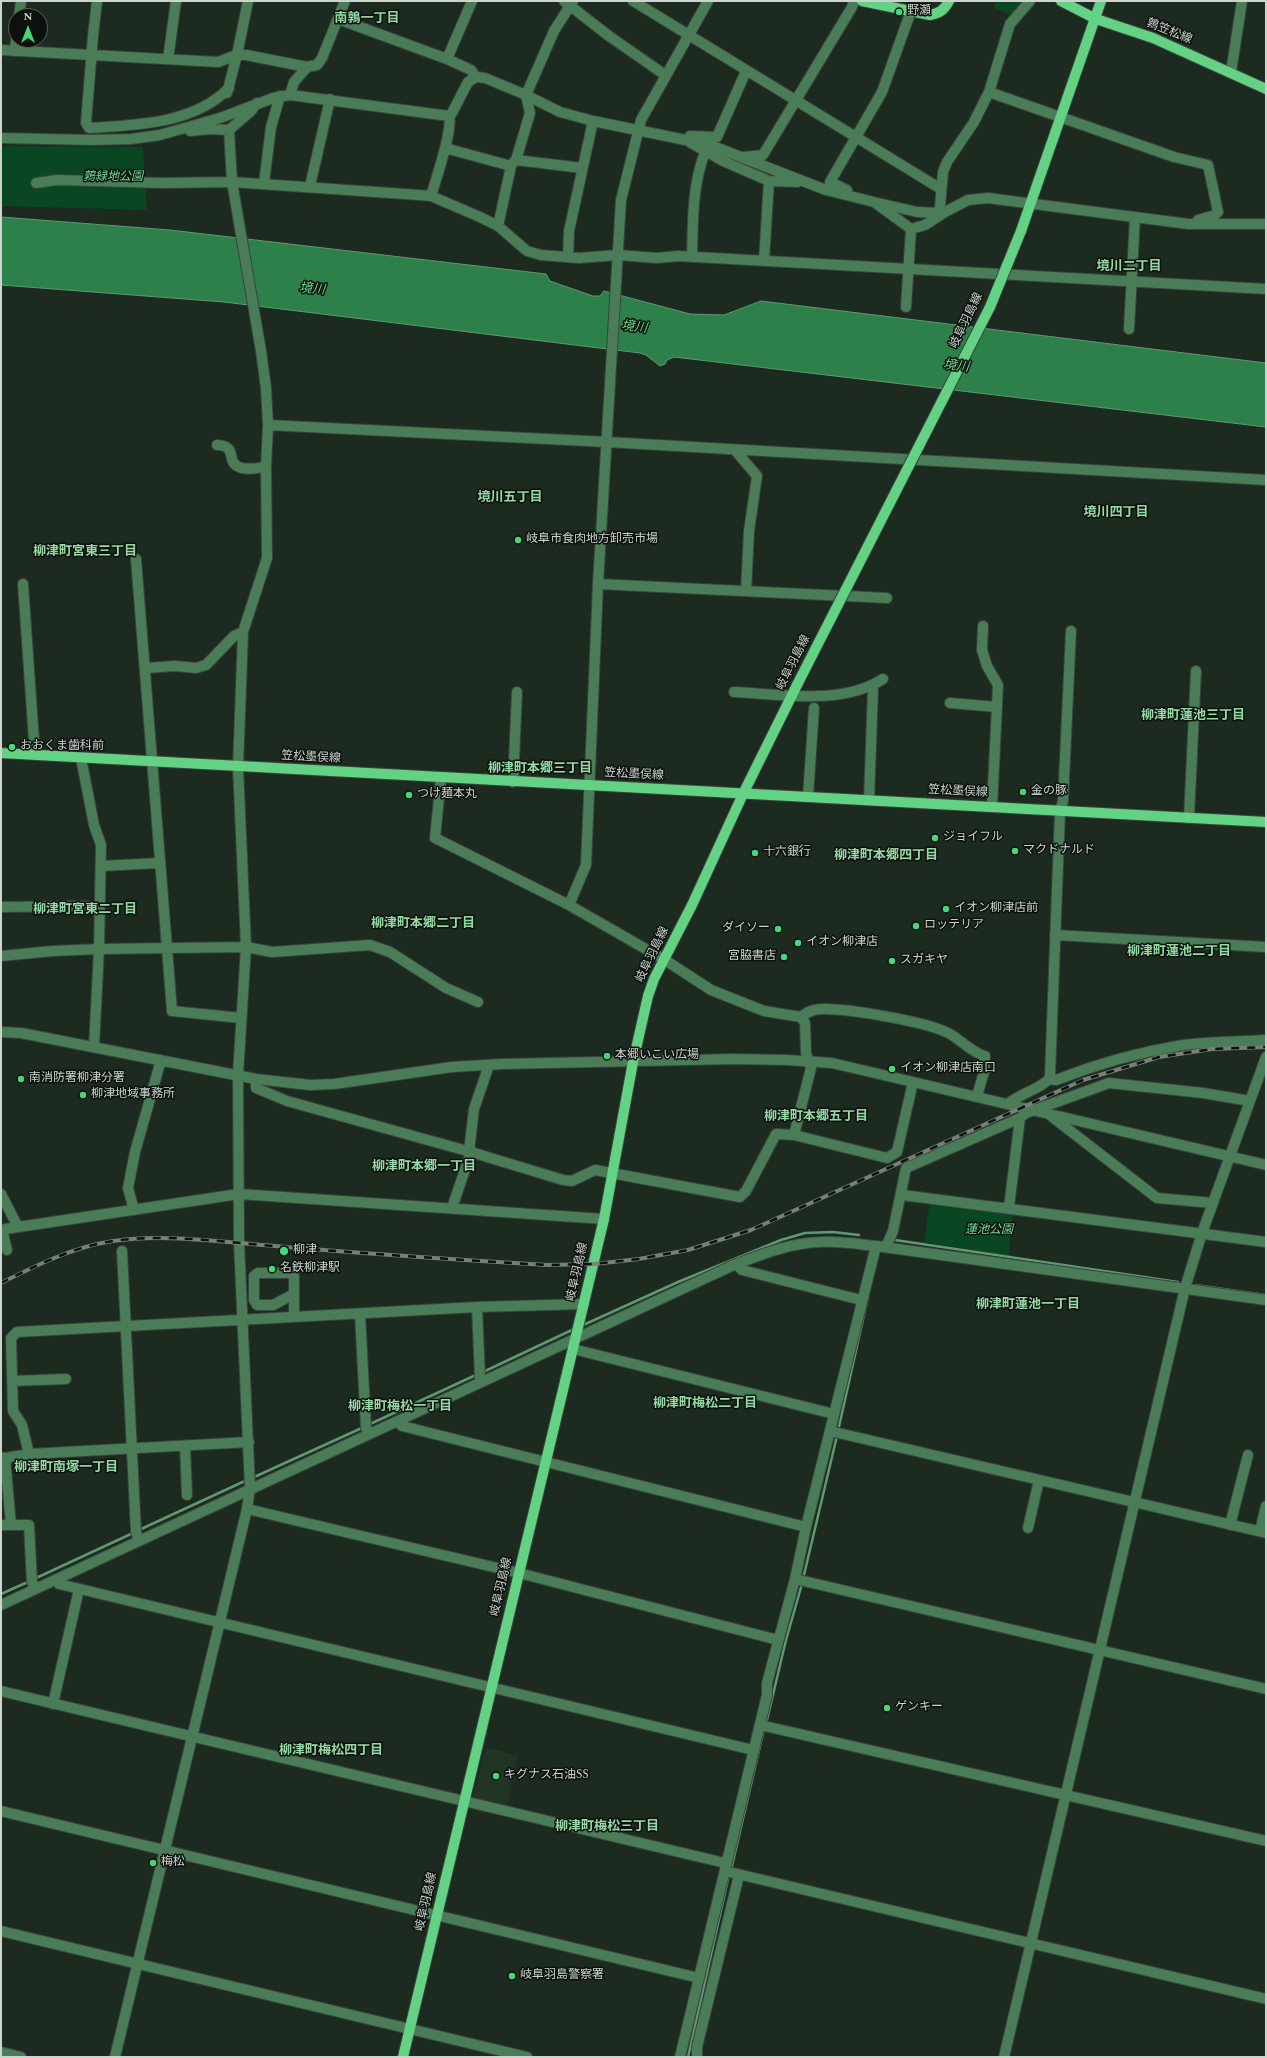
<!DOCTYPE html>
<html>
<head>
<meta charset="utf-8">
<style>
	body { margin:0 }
	#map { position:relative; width:1267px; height:2058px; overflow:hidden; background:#1d2a20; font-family:Spectral,serif }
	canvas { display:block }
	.frame { position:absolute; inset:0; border:2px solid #ccd4ce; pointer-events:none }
	.north { position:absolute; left:8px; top:8px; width:40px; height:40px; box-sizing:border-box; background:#0c110d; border:1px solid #595f5a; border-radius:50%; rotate:0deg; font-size:11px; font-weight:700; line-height:16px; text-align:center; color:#ccd4ce }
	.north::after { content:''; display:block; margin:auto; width:14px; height:18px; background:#46d779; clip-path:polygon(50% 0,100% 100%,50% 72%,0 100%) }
</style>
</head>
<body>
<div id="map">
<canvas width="1267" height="2058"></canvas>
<div class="frame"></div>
<div class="north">N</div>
</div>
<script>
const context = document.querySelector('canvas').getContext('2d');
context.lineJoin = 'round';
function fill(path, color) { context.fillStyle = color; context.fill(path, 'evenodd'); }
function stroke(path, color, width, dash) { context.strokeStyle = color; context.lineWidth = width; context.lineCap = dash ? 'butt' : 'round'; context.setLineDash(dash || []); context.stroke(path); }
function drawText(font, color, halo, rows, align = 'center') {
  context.font = font + ' Spectral,"Noto Sans JP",serif'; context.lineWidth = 3; context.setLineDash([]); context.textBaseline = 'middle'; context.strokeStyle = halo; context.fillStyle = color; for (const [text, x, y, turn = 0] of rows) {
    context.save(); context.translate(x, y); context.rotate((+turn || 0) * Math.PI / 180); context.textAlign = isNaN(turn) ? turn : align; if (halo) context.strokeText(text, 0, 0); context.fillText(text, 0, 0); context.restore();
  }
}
const built = new Path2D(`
	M486 1747 518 1756 506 1808 476 1800 473 1797Z`);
const green = new Path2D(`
	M997 1H1025L1013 15 993 7Z
	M1 146 143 147 147 210 1 206Z
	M930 1202 1012 1212 1009 1256 924 1242Z`);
const water = new Path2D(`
	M1 217 170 230 546 274 550 281 593 296H600L604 291 690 314 724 315 761 301 1266 363V427L674 357 667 360 665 364 660 366 646 355 640 353 224 302 1 285Z`);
const stream = new Path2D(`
	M895 1240 1178 1282
	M1195 1285 1266 1295
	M581 1326 678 1282 781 1240 805 1233 833 1232 859 1235
	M483 1372 574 1329
	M368 1425 478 1374
	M838 1431 868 1297
	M252 1478 364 1427
	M139 1530 247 1480
	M34 1579 133 1533
	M803 1579 837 1436
	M1 1594 30 1581
	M766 1724 786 1640 802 1584
	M731 1870 764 1729
	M688 2057 729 1875`);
const minor = new Path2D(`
	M97 1 93 36 86 123 89 128C136 125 194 124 229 88
	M564 1 609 36 665 75
	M633 1 941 189
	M19 16 21 1
	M338 19 447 59 471 70 476 77
	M1 50 218 62 237 55H246L307 67 317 65 322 58 345 1
	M15 51 16 40
	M168 59 176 1
	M447 59 472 1
	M1231 72 1242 1
	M989 92 1174 157 1208 165 1218 212 1215 215 1198 220
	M227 93 237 55 248 1
	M290 95 294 82 307 67
	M190 131 211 129 229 130 251 111 257 103
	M690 136 717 137 746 71
	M1 138 92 140 131 139 160 135 220 118 273 98 290 95 449 116 452 113 468 82 476 77 485 78 526 95 560 112 593 121 710 145 826 190 874 202 911 229 925 225 945 212
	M691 143 723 161 769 181 797 182
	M445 148 511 166 498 226
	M744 157 763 155 852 7 854 1
	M516 160 530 113 526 95 554 31 573 1
	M512 164 516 160 582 168
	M36 183 57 180 163 183 232 182 419 195 431 196 480 217 498 226 527 251 541 255 579 258 618 255 657 258 678 256 1266 289
	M264 183 271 127 280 96
	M310 186 330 99
	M847 190 830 182 882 92 911 11
	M431 196C436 179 453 130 449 116
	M878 203 917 212 938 213 945 212 968 200 988 198 1188 224H1266
	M938 213 940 207 943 172 947 162 974 122 989 92 1010 24 1030 1
	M568 257 569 231 593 121
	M692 257C693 221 692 186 705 152
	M764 261 769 181
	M906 307 911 229
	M1129 329 1135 217
	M268 425 607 442 1266 480
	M217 445C238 446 226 460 237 466 245 471 257 468 266 467
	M735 450 757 476 749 531 746 591
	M136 559 172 1011 241 1018
	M23 584 35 755
	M598 584 887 598
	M983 626 982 650 987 666 998 685 992 807
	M146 668 175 666 196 668 206 665 234 636 243 632
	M734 692C782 694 840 706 883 679
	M950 703 997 707
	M81 758 94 825 101 845 99 949 94 1047
	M441 778 435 838 569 905 665 960 711 990 764 1011 801 1017 805 1023 806 1053 811 1068 794 1135
	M513 782 517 692
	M808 797 814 708
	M869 800 873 690 871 686
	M1189 818 1196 671
	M101 866 159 863
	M569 905 586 865 598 584 621 200 641 120 708 1
	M1 907 99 906
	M1055 935 1266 947
	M1 956 53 951 99 949 246 947 272 952 370 945 390 952 446 988 478 1002
	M801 1017C805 1014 809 1011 814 1010 835 1005 925 1022 946 1032 960 1038 970 1052 985 1056L984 1072 977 1096
	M1 1032 21 1033 256 1079 310 1085 334 1084 452 1067 502 1064 733 1059 787 1060 832 1063 1266 1165
	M256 1079V1088L287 1101 471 1152 563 1180 572 1181 595 1170 740 1197 746 1191 776 1134 794 1135 887 1158 897 1152 913 1082
	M1049 1079 1056 1080C1097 1064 1139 1052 1183 1045 1211 1041 1238 1042 1266 1040
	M1008 1104C1018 1094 1047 1087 1050 1076L1060 811 1063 801 1071 631
	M1051 1116 1157 1198 1213 1203
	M469 1151 474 1109 489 1065
	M1 1194 18 1227
	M902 1195 1266 1242
	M1009 1207 1020 1118
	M452 1208 471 1152
	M134 1210 128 1188 135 1152 161 1060
	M886 1247 893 1231 906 1168 1020 1118 1026 1113 1109 1083 1203 1093 1250 1101
	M7 1250 3 1234 5 1229 239 1194 604 1219
	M122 1251 136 1532 139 1541
	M736 1264 742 1270 861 1300
	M477 1307 480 1378 482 1382
	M360 1314 366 1428 369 1434
	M294 1317V1294L273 1305H257L254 1300V1276L258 1273H290L294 1276V1294
	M573 1349 834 1414
	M12 1381 66 1379
	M397 1421 402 1426 806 1527
	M830 1431 1266 1533
	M185 1446 187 1495
	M29 1454 22 1425 13 1411 11 1338 17 1332 477 1307 584 1304
	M1 1457 5 1458 11 1525
	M5 1458 29 1454 249 1442
	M247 1509 519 1573 778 1640
	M1 1525H29L32 1582 35 1589
	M1230 1525 1248 1455
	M1028 1528 1039 1480
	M1260 1531 1266 1506
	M795 1579 1266 1689
	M56 1580 59 1584 753 1750
	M1 1605 736 1264C763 1254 790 1243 820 1242 838 1241 857 1244 876 1246L1266 1300
	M1 1691 725 1863
	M53 1704 79 1589
	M760 1725 1266 1841
	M1 1811 699 1978
	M725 1871 1266 1999
	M1 1931 527 2057
	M1 2052 21 2057
	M115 2057 247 1509 250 1488 239 1242 238 1075 246 947 238 767 243 632 267 558 266 467 268 425 266 388 261 351 232 182 229 130
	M680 2057 767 1695V1683L795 1579 806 1527 876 1246
	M697 2057V2047L739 1875
	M1004 2057 1185 1288 1202 1233 1266 1057`);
const major = new Path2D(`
	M862 1 930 15C940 13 944 10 949 1
	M1061 1 1096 19 1153 38 1266 89
	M1021 231 1101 1
	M1 753 1266 822
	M403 2057 604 1219 633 1062 648 996 654 979 692 905 743 794 798 683`);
const rail = new Path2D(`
	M1 1283C37 1265 73 1247 113 1241 167 1233 231 1243 285 1247 372 1254 460 1260 547 1265L594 1264 639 1259 688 1250 751 1230 1083 1080 1159 1057 1212 1049 1266 1047`);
const majorBridge = new Path2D(`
	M798 683 990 307 1021 231`);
const markers = [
	[899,12,4,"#46d779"],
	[518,540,4,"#46d779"],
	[12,747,4,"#46d779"],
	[1023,792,4,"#46d779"],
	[409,795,4,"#46d779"],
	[935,838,4,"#46d779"],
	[1015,851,4,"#46d779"],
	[755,853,4,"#46d779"],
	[946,909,4,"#46d779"],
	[916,926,4,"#46d779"],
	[778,929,4,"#46d779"],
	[798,943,4,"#46d779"],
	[784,957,4,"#46d779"],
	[892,961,4,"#46d779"],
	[607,1056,4,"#46d779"],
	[892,1069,4,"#46d779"],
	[21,1079,4,"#46d779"],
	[83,1095,4,"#46d779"],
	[284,1251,5,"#46d779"],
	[272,1269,4,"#46d779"],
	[887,1708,4,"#46d779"],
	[496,1776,4,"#46d779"],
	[153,1863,4,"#46d779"],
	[512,1976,4,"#46d779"]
];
const poiNames = [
	["野瀬",907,12],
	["岐阜市食肉地方卸売市場",526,540],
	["おおくま歯科前",20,747],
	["金の豚",1031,792],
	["つけ麺本丸",417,795],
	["ジョイフル",943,838],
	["マクドナルド",1023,851],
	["十六銀行",763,853],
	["イオン柳津店前",954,909],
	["ロッテリア",924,926],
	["ダイソー",770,929,"right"],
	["イオン柳津店",806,943],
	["宮脇書店",776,957,"right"],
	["スガキヤ",900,961],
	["本郷いこい広場",615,1056],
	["イオン柳津店南口",900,1069],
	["南消防署柳津分署",29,1079],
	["柳津地域事務所",91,1095],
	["柳津",293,1251],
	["名鉄柳津駅",280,1269],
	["ゲンキー",895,1708],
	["キグナス石油SS",504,1776],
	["梅松",161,1863],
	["岐阜羽島警察署",520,1976]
];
const streetNames = [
	["鶉笠松線",1169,32,22],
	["岐阜羽島線",967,321,-64],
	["岐阜羽島線",794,663,-63],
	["笠松墨俣線",311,758,3],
	["笠松墨俣線",634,775,3],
	["笠松墨俣線",958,792,3],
	["岐阜羽島線",653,955,-64],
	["岐阜羽島線",578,1272,-77],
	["岐阜羽島線",502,1587,-77],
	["岐阜羽島線",427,1902,-77]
];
const parkNames = [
	["鶉緑地公園",113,178],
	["蓮池公園",989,1231]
];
const neighbourhoodNames = [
	["南鶉一丁目",367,19],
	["境川二丁目",1129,267],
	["境川五丁目",510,498],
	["境川四丁目",1116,513],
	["柳津町宮東三丁目",85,552],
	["柳津町蓮池三丁目",1193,716],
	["柳津町本郷三丁目",540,769],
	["柳津町本郷四丁目",886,856],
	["柳津町宮東二丁目",85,910],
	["柳津町本郷二丁目",423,924],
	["柳津町蓮池二丁目",1179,952],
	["柳津町本郷五丁目",816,1117],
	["柳津町本郷一丁目",424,1167],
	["柳津町蓮池一丁目",1028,1305],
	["柳津町梅松二丁目",705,1404],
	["柳津町梅松一丁目",400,1407],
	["柳津町南塚一丁目",66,1468],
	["柳津町梅松四丁目",331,1751],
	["柳津町梅松三丁目",607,1827]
];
const waterNames = [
	["境川",312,290,5],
	["境川",634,328,7],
	["境川",956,367,7]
];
fill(built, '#213426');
fill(green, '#084722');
fill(water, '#2d8049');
stroke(water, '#5d9971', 1);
stroke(stream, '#5d9971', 2.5);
stroke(minor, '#39453c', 12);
stroke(major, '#39453c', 12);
stroke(minor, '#4a7c57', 10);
stroke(major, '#64d285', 10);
stroke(rail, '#77817a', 4);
stroke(rail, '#0c110d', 2.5, [8]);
stroke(majorBridge, '#39453c', 12, []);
stroke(majorBridge, '#64d285', 10);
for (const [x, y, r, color] of markers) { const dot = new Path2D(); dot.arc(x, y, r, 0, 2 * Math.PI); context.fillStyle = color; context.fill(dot); stroke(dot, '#0c110d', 1.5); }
drawText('12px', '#ccd4ce', '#0c110d', poiNames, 'left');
drawText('12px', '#ccd4ce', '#0c110d', streetNames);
drawText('italic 12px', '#74df93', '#0c110d', parkNames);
drawText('bold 13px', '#95d9a5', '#0c110d', neighbourhoodNames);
drawText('italic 13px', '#6dd88c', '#0c110d', waterNames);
</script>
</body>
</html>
